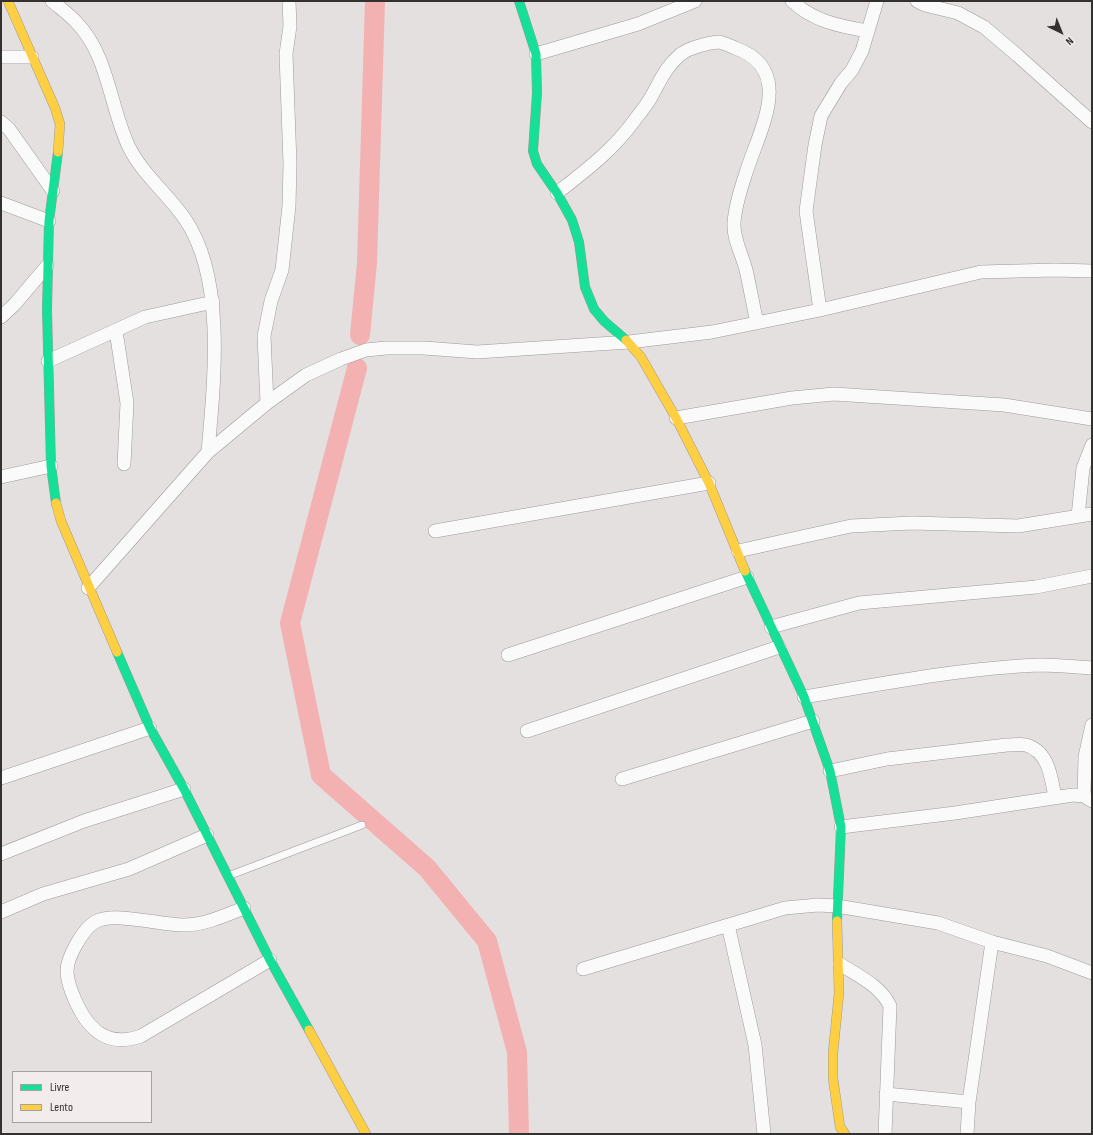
<!DOCTYPE html>
<html>
<head>
<meta charset="utf-8">
<style>
	body { margin:0 }
	#map { position:relative; width:1093px; height:1135px; overflow:hidden; background:#e4e0df; font-family:"Sofia Sans Condensed",sans-serif }
	canvas { display:block }
	.frame { position:absolute; inset:0; border:2px solid #333030; pointer-events:none }
	.legend { position:absolute; left:12px; top:1071px; width:140px; height:52px; box-sizing:border-box; background:#f2ecec; border:1px solid #a6a1a1; margin:0; padding:5px 7px; list-style:none; font-size:12px; color:#333030 }
	.legend li { display:flex; align-items:center; gap:8px; height:20px }
	.legend b { width:20px; border:1px solid #a6a1a1 }
	.north { position:absolute; left:1041px; top:12px; width:40px; height:40px; -webkit-text-stroke:3px #f2ecec; paint-order:stroke; rotate:137deg; font-size:11px; font-weight:700; line-height:16px; text-align:center; color:#333030 }
	.north::after { content:''; display:block; margin:auto; width:14px; height:18px; background:#333030; clip-path:polygon(50% 0,100% 100%,50% 72%,0 100%) }
</style>
</head>
<body>
<div id="map">
<canvas width="1093" height="1135"></canvas>
<div class="frame"></div>
<ul class="legend">
<li><b style="height:5px;background:#16e098"></b>Livre</li>
<li><b style="height:5px;background:#ffcf43"></b>Lento</li>
</ul>
<div class="north">N</div>
</div>
<script>
const context = document.querySelector('canvas').getContext('2d');
context.lineJoin = 'round';
function stroke(path, color, width, dash) { context.strokeStyle = color; context.lineWidth = width; context.lineCap = dash ? 'butt' : 'round'; context.setLineDash(dash || []); context.stroke(path); }
const river = new Path2D(`
	M360 335 367 263 375 1
	M357 368 290 623 321 775 427 868 487 941 517 1052 519 1134`);
const lane = new Path2D(`
	M228 876 362 825`);
const street = new Path2D(`
	M52 1C60 8 70 15 77 23 108 55 110 106 128 145 141 173 167 193 185 219 226 279 214 382 208 452
	M792 1C813 21 839 26 867 31
	M917 1 925 5 958 13 984 27 1017 55 1092 122
	M536 54 638 24 695 1
	M1 57H32
	M1 122 9 129 53 191
	M557 193C585 171 613 150 634 121 639 114 646 106 650 99 660 82 665 67 681 54 689 48 707 43 718 42 723 42 730 46 735 48 798 70 757 134 745 176 740 191 735 207 734 223 733 239 742 254 746 270 750 287 753 305 757 323
	M1 203 49 221
	M820 310 806 211 815 145 821 116 841 83 852 70 862 51 877 1
	M1 317 14 305 47 266
	M116 331 127 403 124 464
	M48 361 145 317 213 302
	M267 403 264 336 271 301 282 270 289 206 290 164 286 54 290 26 289 1
	M676 418 792 398 834 394 1004 405 1092 419
	M1 477 51 466
	M1078 516 1083 468 1092 445
	M435 531 709 483
	M738 551 851 526 912 523 1018 526 1092 514
	M88 588 208 452 267 403 306 375 341 359 366 350 386 348H424L477 352 629 342 712 332 820 310 981 272 1055 270 1092 271
	M771 627 859 603 1036 587 1092 576
	M508 655 747 577
	M804 697C880 684 963 668 1040 665 1057 665 1075 667 1092 668
	M527 731 779 647
	M830 771 887 759 1007 745C1013 745 1021 744 1026 745 1049 752 1051 777 1055 797
	M1 778 150 728
	M622 779 813 721
	M1084 796 1085 757 1092 725
	M841 827 955 813 1073 795 1084 796 1092 801
	M1 854 84 821 184 789
	M244 908C224 916 204 925 183 925 160 925 114 911 95 922 83 929 67 957 67 971 67 981 71 991 75 1000 88 1030 107 1048 141 1036L270 960
	M1 912 43 894 129 869 207 835
	M728 925 755 1045 764 1134
	M840 964C858 976 880 985 890 1006L885 1134
	M583 969 785 908 818 905 837 906 938 923 992 942 1047 956 1092 973
	M886 1094 969 1102
	M967 1134 969 1102 992 942`);
const fast = new Path2D(`
	M519 1 536 54 537 93 533 151 537 164 557 193 572 220 579 242 585 287 594 309 604 321 626 340
	M56 503 51 466 47 310 49 221 58 152
	M745 571 804 697 830 771 841 827 837 921
	M117 652 150 728 184 789 270 960 309 1030`);
const slow = new Path2D(`
	M8 1 55 108 60 124 58 152
	M626 340 641 357 676 418 709 483 745 571
	M56 503 61 521 117 652
	M837 921 839 993 833 1053V1078L840 1127 845 1134
	M309 1030 366 1134`);
stroke(river, '#f3b1b2', 20);
stroke(lane, '#9c9a99', 8);
stroke(street, '#9c9a99', 14);
stroke(fast, '#9c9a99', 10);
stroke(slow, '#9c9a99', 10);
stroke(lane, '#fbfafa', 7);
stroke(street, '#fbfafa', 13);
stroke(fast, '#16e098', 9);
stroke(slow, '#ffcf43', 9);
</script>
</body>
</html>
